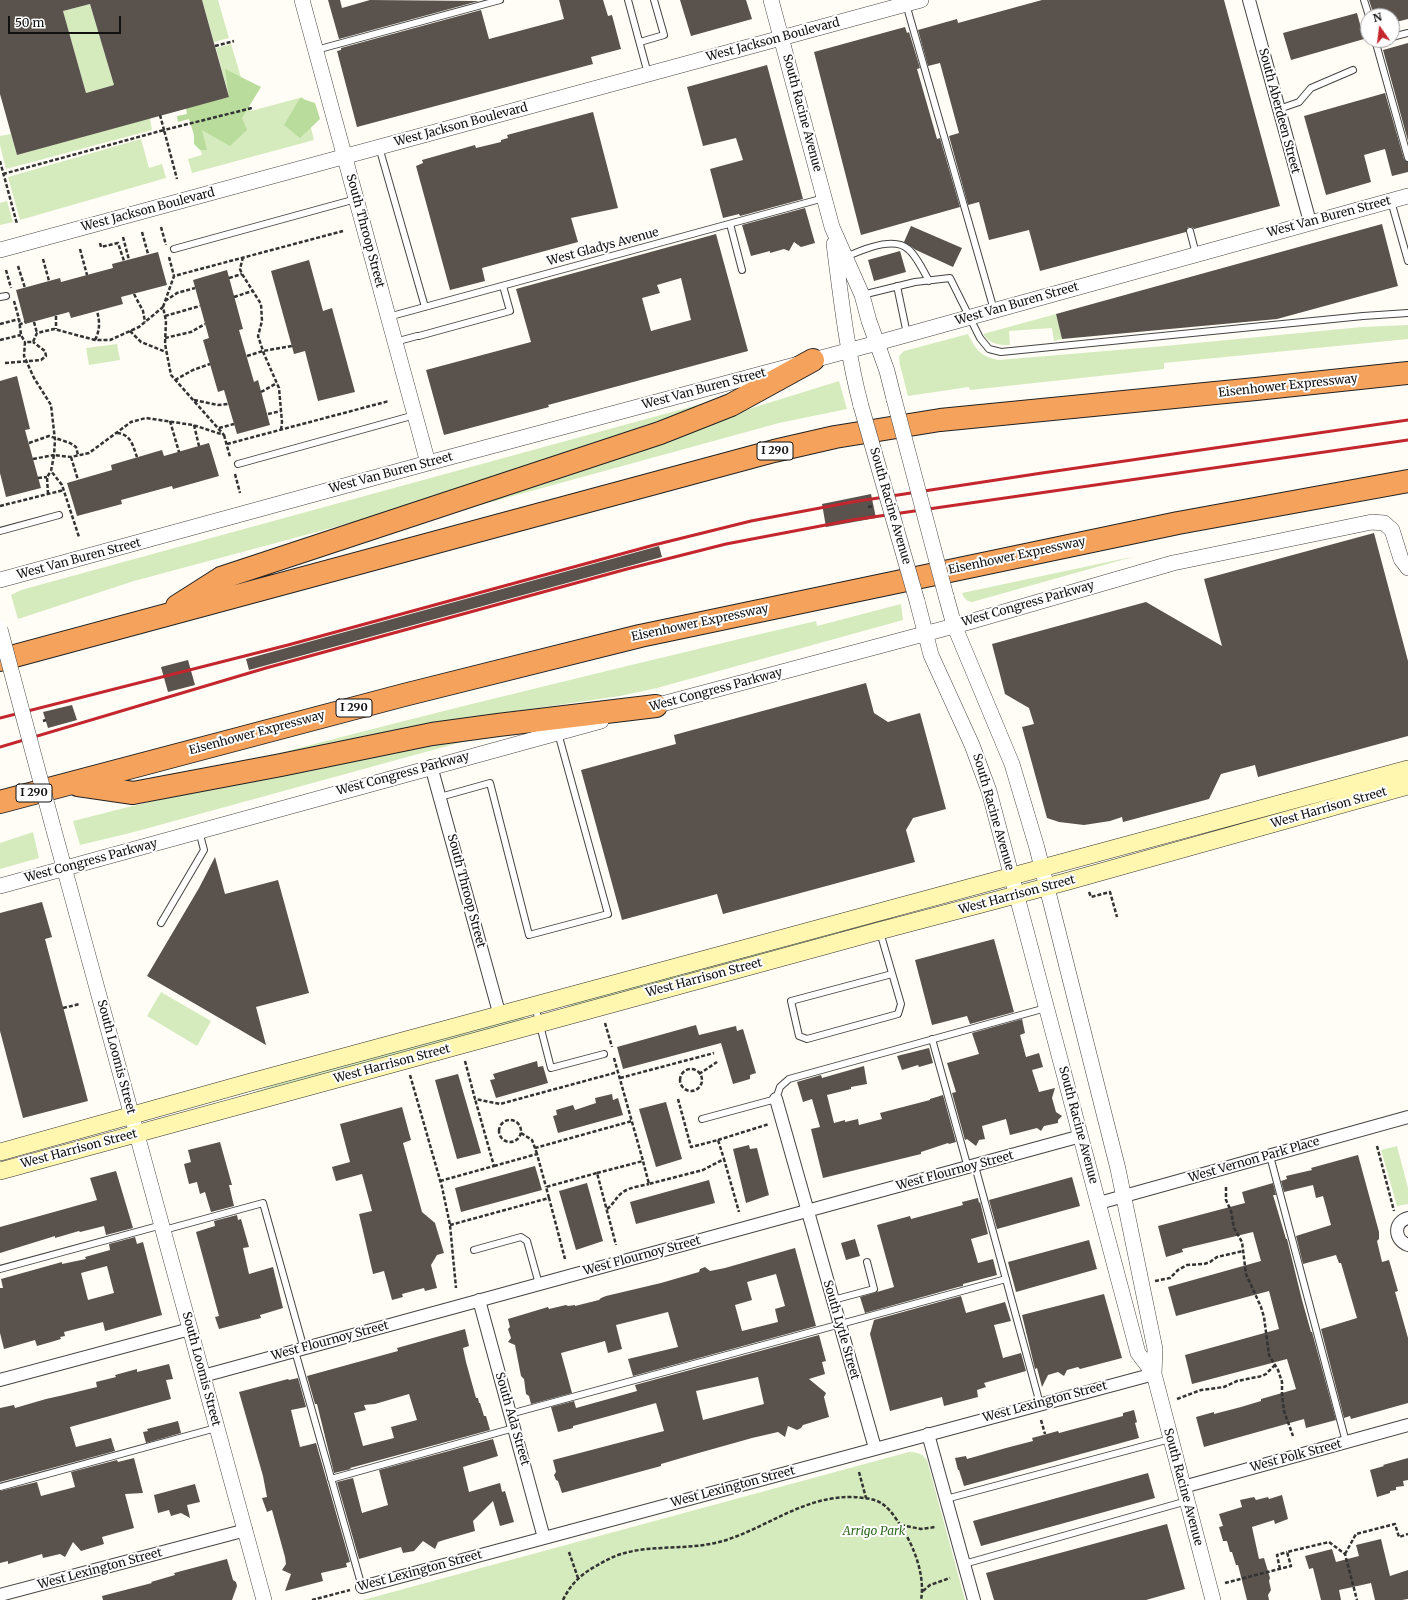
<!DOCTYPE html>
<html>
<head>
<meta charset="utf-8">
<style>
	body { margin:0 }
	#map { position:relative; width:1408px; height:1600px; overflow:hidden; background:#fffdf5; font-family:Merriweather,serif }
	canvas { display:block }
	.north { position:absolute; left:1360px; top:8px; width:40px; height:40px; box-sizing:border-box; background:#fff; border:1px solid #a0a0a0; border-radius:50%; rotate:346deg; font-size:11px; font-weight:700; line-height:16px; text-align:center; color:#111 }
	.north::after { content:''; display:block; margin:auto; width:14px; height:18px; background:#c4262e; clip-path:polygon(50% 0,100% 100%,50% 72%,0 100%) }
	.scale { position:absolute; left:8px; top:16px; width:113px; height:18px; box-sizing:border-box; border:2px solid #111; border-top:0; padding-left:5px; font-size:12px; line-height:14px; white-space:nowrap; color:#111; -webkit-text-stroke:3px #fff; paint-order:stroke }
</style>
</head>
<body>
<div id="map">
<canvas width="1408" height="1600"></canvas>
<div class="north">N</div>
<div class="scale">50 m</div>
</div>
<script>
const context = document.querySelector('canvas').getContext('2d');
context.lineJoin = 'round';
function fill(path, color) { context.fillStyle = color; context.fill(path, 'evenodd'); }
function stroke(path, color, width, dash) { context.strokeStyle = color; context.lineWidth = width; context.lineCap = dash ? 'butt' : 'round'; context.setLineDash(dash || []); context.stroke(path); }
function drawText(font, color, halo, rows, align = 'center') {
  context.font = font + ' Merriweather,serif'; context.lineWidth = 4; context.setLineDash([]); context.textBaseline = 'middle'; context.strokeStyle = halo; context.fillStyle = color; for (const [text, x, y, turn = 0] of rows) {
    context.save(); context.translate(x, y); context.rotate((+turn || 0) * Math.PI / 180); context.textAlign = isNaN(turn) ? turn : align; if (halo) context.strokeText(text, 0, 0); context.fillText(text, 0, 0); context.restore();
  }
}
const green = new Path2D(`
	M202 0H218L229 38 214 42Z
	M90 4 114 85 86 93 63 11Z
	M231 44 251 111 303 97 314 140 192 173 188 159 202 155 186 108 229 97 216 48Z
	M150 118 152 130 6 169 0 145V136L11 134 17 155Z
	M141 139 149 168 162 164 166 178 20 220 8 177Z
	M7 201 13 222 0 225V203Z
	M1056 314 1062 339 1054 341 1052 328 1009 331 1010 345C998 345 990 344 983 334Z
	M1408 325V339L1164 363V369L970 390 969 387 908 396 900 365 899 356 904 351 968 334C976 350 981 357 999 360L1165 346 1362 327Z
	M117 344 120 360 89 365 86 348Z
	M839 381 847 409 779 423 462 510 463 508 707 426 749 409Z
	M701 404 702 407 406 508 134 581 18 619 11 595 21 590Z
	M1136 556 972 602C966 601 964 598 962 593Z
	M901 604 903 620 657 688 620 696 455 720 253 760C440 711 628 665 816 621L817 626Z
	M502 731 134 832 80 845 73 821C215 784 359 758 502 731Z
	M33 832 39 858 0 869V843Z
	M902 911V915L856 933 564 1009 585 997Z
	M161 992 211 1021 197 1046 147 1016Z
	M523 1014 525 1022 247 1097V1095L292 1078Z
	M1397 1146 1408 1188V1204L1397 1206 1381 1150Z
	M909 1452C917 1452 921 1453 927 1460L965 1600H363Z`);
const forest = new Path2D(`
	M225 69 261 87 242 118 247 130 230 146 202 130 207 150H200L194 144V135L189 119 178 122 177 116 187 114 186 108 229 97Z
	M300 98 315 103 320 119 300 138 284 125Z`);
const building = new Path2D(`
	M0 0H202L229 97 17 155 0 94ZM90 4 114 85 86 93 63 11Z
	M328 0H340L342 8 370 0 479 1 339 39Z
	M559 0H603L608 16 612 15 621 49 591 57 593 64 357 127 337 51 341 50V48L481 10 489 39 564 19Z
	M680 0H746L752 19 691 36Z
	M1042 0H1224L1280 206 1194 229 1192 227H1188L1186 232 1040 271 1029 230 989 240 979 202 968 205 949 136 959 133 940 63 928 66 918 30 957 19 958 23Z
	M1369 0H1408V19L1392 23V16H1374Z
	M1357 13 1364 39 1291 60 1283 33Z
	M905 27 907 33 909 32 920 68 917 69 937 139 940 138 960 207 861 235 814 52Z
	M1408 43V141L1383 50Z
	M767 65 803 199 740 216 739 214 723 218 710 169 743 160 736 138 703 146 687 87Z
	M1385 93 1404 159 1408 162V172L1392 176 1385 149 1364 155 1371 182 1326 195 1304 116Z
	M593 112 618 208 571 218 578 242 482 268 485 281 450 290 416 166 423 163 422 160 475 145 476 148 501 142V140L508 138 507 135Z
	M805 208 815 243 801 247 794 242 789 251 784 249 770 253V251L751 256 742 225Z
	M1382 224 1398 286 1277 319 1062 339 1056 314Z
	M911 226 962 248 953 267 916 250 904 242Z
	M716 234 748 351 548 405 549 407 444 435 426 370 531 342 516 289ZM681 278 691 320 651 331 642 298 660 293 657 285Z
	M900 251 906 272 874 281 868 260Z
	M158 252 167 285 121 297 123 304 71 318 69 312 25 324 16 290 60 278 61 282 113 268 112 264Z
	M309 260 323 311 332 308 355 392 318 401 305 351 294 354 271 271Z
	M227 270 243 329 239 330 254 382 258 380 270 425 237 434 224 390 218 392 203 340 209 338 193 280Z
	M17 376 30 429 25 430 41 488 6 497 0 473V381Z
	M209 443 219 476 173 489 172 486 121 500 122 504 77 516 67 483 112 470 111 465 162 450 164 456Z
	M871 494 876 518 826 527 822 504Z
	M1374 533 1408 661V736L1258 777 1255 765 1221 774 1209 799 1123 822 1122 817 1110 821 1084 825 1059 822 1047 818 1022 727 1034 724 1029 708 1005 694 992 644 1146 602 1222 646 1204 579Z
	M659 546 662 557 249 670 246 659Z
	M188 660 195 685 168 692 161 667Z
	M866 683 874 713 888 722 920 713 946 809 913 818 906 830 915 862 723 914 717 894 622 920 581 770 676 744 674 735Z
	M72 705 77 720 48 728 43 712Z
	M215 857 225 894 278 880 309 993 256 1007 266 1045 147 976 199 888Z
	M42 902 52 937 45 939 88 1101 23 1118 0 1031V913Z
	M994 939 1014 1012 970 1024 967 1016 932 1025 915 960Z
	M1022 1019 1025 1033 1020 1035 1026 1057 1039 1053 1043 1067 1032 1070 1039 1092 1055 1088 1052 1098 1056 1112 1062 1116 1058 1120V1123L1044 1126 1041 1131 1037 1128 1010 1135 1006 1119 982 1126 985 1139 979 1140 976 1146 967 1139 965 1140 952 1093 956 1092 947 1063 979 1054 972 1033Z
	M696 1025 699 1035 736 1026 737 1031 743 1029 756 1073 750 1075V1079L733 1084 721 1043 623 1069 617 1047Z
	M929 1048 933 1063 919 1067 918 1065 902 1070 897 1056Z
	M537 1061 538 1067 543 1066 548 1083 496 1098 490 1080 495 1079 493 1074Z
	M864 1066 867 1084 851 1087V1089L827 1095 834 1123 845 1120V1122L858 1119 859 1125 882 1119 880 1113 930 1100V1099L943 1095 956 1142 949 1144 948 1143 921 1152V1154L823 1178 811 1129 820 1127 812 1099 803 1102 797 1082 821 1075 822 1078Z
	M458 1074 481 1153 457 1159 435 1080Z
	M612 1094 613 1100 618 1098 623 1115 558 1133 553 1116 557 1115 556 1110 573 1105 575 1110 596 1103 595 1098Z
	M666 1102 682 1159 656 1167 639 1109Z
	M402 1107 411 1140 403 1143 422 1212 435 1223 444 1253 437 1255 431 1265 437 1288 425 1291 424 1288 402 1294 403 1297 392 1300 384 1271 373 1274 359 1214 372 1211 362 1174 336 1181 332 1167 350 1162 340 1124Z
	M220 1142 232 1185H229L234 1206 211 1212 205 1192 200 1194 197 1182 189 1184 184 1164 191 1162 188 1150Z
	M749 1145 750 1149 757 1148 769 1195 746 1203 733 1149Z
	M1358 1155 1379 1232V1239L1377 1241 1382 1262 1389 1260 1398 1291 1395 1292 1408 1338V1403L1351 1419 1350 1416 1344 1418 1321 1329 1357 1318 1341 1263H1339L1336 1255 1303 1264 1296 1236 1331 1225 1323 1196 1316 1198 1313 1185 1284 1192 1281 1181 1287 1179 1286 1176 1312 1170 1311 1168Z
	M535 1166 542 1190 461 1212 455 1188Z
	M116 1171 133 1228 106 1235 104 1226 80 1232 79 1231 55 1238V1236L0 1253V1227L97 1200 90 1178Z
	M1072 1177 1080 1206 997 1229 989 1200Z
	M709 1180 715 1203 636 1224 630 1202Z
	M587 1183 603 1241 576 1250 559 1191Z
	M1273 1183 1276 1195H1273L1286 1239H1287L1302 1300 1311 1332H1312L1336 1420 1306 1428 1304 1419 1204 1447 1196 1417 1214 1412V1414L1241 1407 1261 1401V1399L1296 1389 1287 1359 1192 1384 1185 1355 1279 1329 1269 1291 1176 1316 1168 1287 1261 1261 1253 1232 1182 1249 1183 1252 1166 1257 1158 1226 1245 1203 1242 1192Z
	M978 1198 979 1203 980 1202 988 1234 971 1239 978 1263 993 1259 997 1275 963 1284V1286L958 1287 865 1313 860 1297 894 1287 877 1225 910 1216 911 1219 926 1215 963 1205 962 1202Z
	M237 1215 238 1220 241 1219 249 1247 243 1248 249 1274 273 1267 283 1308 260 1315 261 1318 219 1329 215 1317 219 1316 196 1232 215 1226 214 1221Z
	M135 1237 137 1244 143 1242 162 1315 105 1331 103 1322 64 1332 65 1336 60 1337 61 1339 51 1342 37 1346 35 1340 4 1349 0 1333V1288H3L1 1279 62 1262V1264L86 1259 85 1257 110 1250 109 1244ZM107 1266 114 1293 88 1300 81 1273Z
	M855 1239 860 1256 846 1260 841 1243Z
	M1089 1240 1097 1269 1016 1292 1008 1262Z
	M795 1248 816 1326 633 1376 628 1359 678 1347 668 1312 616 1325 622 1349 608 1353 605 1341 561 1353 572 1393 531 1404 529 1396 526 1394 524 1379 521 1376 515 1345 508 1342 511 1338 508 1329 510 1327 508 1319 548 1307 549 1309 566 1305 568 1306 575 1305V1306L599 1300 601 1298 606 1296 661 1283 699 1272 700 1269 705 1267 710 1271 725 1268ZM776 1274 785 1306 775 1309 778 1322 742 1331 735 1305 752 1300 747 1282Z
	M1104 1294 1122 1358 1080 1369 1078 1367 1067 1370 1064 1376 1058 1372 1048 1375 1042 1387 1037 1368 1035 1369 1022 1315Z
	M961 1296 966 1313 1005 1302 1011 1321 994 1325 1003 1358 1021 1353 1026 1371 984 1383 986 1387 977 1390 978 1397 944 1406 942 1397 890 1411 870 1334 874 1320Z
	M465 1329 469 1346 463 1348 466 1362 476 1398H478L479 1403H480L484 1416H486L490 1430 350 1468 351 1469 334 1473 317 1404H315L307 1376 398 1351 397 1348ZM409 1394 417 1420 391 1427 394 1438 363 1446 354 1413 366 1410 364 1405 375 1404Z
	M819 1335 826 1361 822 1362 825 1374 809 1379 826 1393 824 1397 829 1417 803 1425 801 1428 797 1430 788 1426 785 1437 778 1432 752 1438 695 1454 661 1464V1466L562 1493 558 1481 556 1480 554 1475 556 1472 553 1460 664 1431 656 1403 573 1426V1428L558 1432 551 1407 574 1401 576 1408 612 1398 637 1391 635 1385ZM758 1377 764 1404 703 1420 696 1391Z
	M169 1364 173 1379 166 1380 171 1399 70 1427 76 1447 111 1438 115 1451 0 1482V1408L14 1405 15 1408 46 1399 64 1395 97 1387 96 1382 116 1377 115 1375 137 1369V1372Z
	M298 1378 306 1407 291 1410 300 1447 316 1443 350 1562 346 1563 347 1567 321 1573 323 1581 285 1591 291 1574 282 1570 286 1564 285 1557 272 1510 267 1512 262 1498 267 1497 263 1476 239 1392 288 1379 289 1380Z
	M1134 1410 1137 1422 1135 1423 1139 1438 964 1486 959 1470H958L955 1458 966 1456 967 1459 1006 1448 1033 1441 1032 1438 1058 1431 1059 1433 1123 1416V1413Z
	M178 1421 181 1433 146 1443 143 1432 148 1431 147 1429Z
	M493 1439 498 1456 463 1467 469 1492 500 1483 502 1492 505 1491 514 1522 500 1526 493 1501 473 1521 475 1531 444 1540 438 1542 435 1549 423 1541 414 1551 403 1553 401 1547 359 1559 337 1482 353 1478 362 1513 388 1505 379 1470Z
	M134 1458 143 1493 125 1494 134 1528 102 1537 104 1544 81 1551 73 1542 65 1557 60 1554 43 1558 42 1554 8 1564V1561L0 1563V1491L37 1482 41 1496 75 1487 71 1472 117 1460 118 1462Z
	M1408 1458V1480L1403 1481 1404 1486 1396 1487V1490L1390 1491V1493L1377 1497 1370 1470 1384 1466 1383 1465Z
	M1148 1473 1155 1498 981 1546 973 1521Z
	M195 1484 200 1502 187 1505 190 1518 181 1513 171 1516 169 1510 158 1513 154 1495Z
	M1282 1495 1288 1519 1275 1524 1274 1520 1252 1527 1259 1559 1264 1558 1270 1578 1269 1581 1271 1590 1268 1595 1269 1600H1247L1238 1565H1236L1232 1552H1230L1227 1541H1223L1219 1527 1223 1526 1219 1514 1242 1507 1240 1500 1254 1497 1256 1500 1268 1497 1269 1499Z
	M1167 1524 1185 1589 1146 1600H994L986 1573Z
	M1381 1539 1390 1576 1408 1570V1599L1402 1600H1375L1371 1583 1339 1590 1341 1600H1321L1313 1568 1309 1569 1305 1556 1332 1549 1336 1562 1359 1556 1356 1545Z
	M227 1559 233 1580 236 1582 237 1586 232 1600H103L102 1596 152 1583 151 1582 175 1575 174 1573Z`);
const path = new Path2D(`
	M215 46 234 41
	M160 115 164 130 252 108
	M0 161 17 224
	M3 174 164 130 177 179
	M161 227 166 245
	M142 232 148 254
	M123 237 129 260
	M100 243 101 247 118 243 124 261
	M80 249 87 275
	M169 257 174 276
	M243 257 240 269 242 274 261 304 262 321 258 336 264 354 279 388 282 422 281 430
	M43 259 49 281
	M18 266 25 288
	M6 270 11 288
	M229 278 242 274
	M134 294 143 311 145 322
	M234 297 252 291
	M14 301 19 319 21 335 25 342
	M165 301 177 293 195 288
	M163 307 174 276 343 231
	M56 316V329
	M165 316 200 306
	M34 322 37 333
	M0 324 19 319
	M19 325 25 322
	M130 331 141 342 166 352
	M165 338 191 332 205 324
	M0 340 21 335
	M95 340C100 330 100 322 97 311
	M247 356 263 351 292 346
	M5 363 41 360 46 356 45 351 33 342
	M175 380 193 370 210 364
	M261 392 277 383
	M194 400 218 405 228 404
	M268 414 281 411
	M170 421 179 452
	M194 425 199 446
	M219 428 234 424
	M117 433C131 434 133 446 137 457
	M224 435 230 457
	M29 443 49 436 70 443 76 447 78 455
	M227 444 389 401
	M71 457 78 480
	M33 459 54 455 55 440 51 405 34 378 24 356 25 342H33L37 333 54 329 95 340H110L139 327 163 307 166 321 165 344 171 375 224 435 193 425 146 418 131 422 89 453 71 457 54 455 51 471 62 485 79 537
	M235 474 240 493
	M38 478 47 477
	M48 494 47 477 51 471
	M0 506 64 490
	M868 507 874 506
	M43 721 46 720
	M1089 892 1091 897 1110 892 1117 917
	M63 1008 80 1004
	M605 1023 612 1047
	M614 1058 643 1161
	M465 1061 475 1099 500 1104 618 1072
	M680 1080a11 11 0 1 1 22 0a11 11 0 1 1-22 0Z
	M699 1074 717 1062
	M410 1075 442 1187 450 1225 456 1288
	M620 1078 714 1053
	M678 1099 691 1147 718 1140 724 1159
	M499 1131a11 11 0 1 1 22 0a11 11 0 1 1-22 0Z
	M521 1133 532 1140 535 1148
	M718 1140 769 1124
	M1377 1146 1394 1211
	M537 1154 535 1148 632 1121
	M494 1166 537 1154 546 1187
	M597 1173 643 1161 649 1184 703 1170 724 1159 739 1212
	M440 1181 494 1166 475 1099
	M1226 1187V1200L1231 1211 1234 1228 1242 1242 1246 1274 1261 1307 1264 1317 1269 1355 1278 1370 1282 1382V1394L1284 1411 1293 1436
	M549 1198 546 1187 597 1173 616 1245
	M607 1209C614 1204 616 1197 623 1192 630 1187 641 1186 649 1184
	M450 1225 549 1198 565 1259
	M1155 1281 1170 1278 1178 1270 1187 1265 1204 1264 1210 1262 1217 1257 1243 1251
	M1177 1399 1201 1390 1224 1387 1237 1381 1262 1376 1266 1374 1275 1365
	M1041 1420 1045 1434
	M859 1472 866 1498
	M901 1525 921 1529 935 1527
	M569 1552 578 1578
	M1345 1554 1356 1534 1395 1524 1399 1537 1408 1534
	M1280 1569 1277 1555 1287 1552
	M1225 1583 1291 1566 1287 1552 1329 1542 1345 1554 1357 1600
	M923 1591 930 1585 950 1578
	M312 1600 350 1590
	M563 1600C570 1585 581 1574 596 1566 603 1562 610 1558 618 1555 653 1543 693 1552 729 1539 773 1524 805 1496 854 1497 863 1498 873 1498 881 1503 891 1509 899 1523 905 1533 916 1552 925 1578 921 1600`);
const service = new Path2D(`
	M628 0 648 74
	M1364 0 1369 16
	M906 4 994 310
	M1392 37 1408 33
	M1375 40 1408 158
	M640 42 664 35 654 0
	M316 50 500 0
	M1279 109 1299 102 1311 88 1353 70
	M379 147 425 307
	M1391 201 1408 261
	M730 224 742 270
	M1190 231 1196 254
	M174 249 356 199
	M846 257C861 250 894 236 908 249 916 255 924 272 929 281
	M897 286 907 334
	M862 295 915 282 950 278 980 338 989 349 1001 352 1363 316 1408 313
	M0 297 6 296
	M388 317 824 198
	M419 336 510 311 503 286
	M395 342 417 336
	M238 464 415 415
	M0 531 59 515
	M440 797 490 783 529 935 608 914 558 733
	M161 923 204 850 199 831
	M880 932 901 1004 898 1014 807 1039 799 1036 791 1001 892 974
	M535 1006 551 1068 604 1054
	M932 1039 968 1168
	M702 1119 776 1099 780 1087 789 1079 1046 1008
	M1270 1156 1346 1442
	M975 1166 1040 1404
	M164 1230 263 1203 304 1349
	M474 1250 521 1237 527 1241 539 1284
	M0 1269 162 1225
	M833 1300 874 1289 867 1262
	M295 1351 362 1587
	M510 1414 1006 1279
	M331 1479 514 1428
	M0 1487 216 1428
	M946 1499 1170 1439
	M964 1564 1187 1501`);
const minor = new Path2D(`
	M1249 0 1310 222
	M431 766 500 1016
	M776 1099 875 1448
	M1099 1203 1408 1117
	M1408 1218C1393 1222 1394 1240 1408 1245
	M479 1300 544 1538
	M203 1376 1081 1136
	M0 1380 190 1329
	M928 1434 974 1600
	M1183 1487 1408 1425
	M362 1587 1154 1374
	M0 1595 246 1530`);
const tertiary = new Path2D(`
	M302 0 428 463
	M771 0 832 227 862 295 869 321 887 371 894 399
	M834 244C841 298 847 353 861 406
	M0 250 921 0
	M0 580 428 463 877 343 1408 196
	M946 596 954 625 1012 764 1037 848 1118 1169 1155 1349 1154 1374 1213 1600
	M917 601 931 655 972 745 989 791 1138 1353 1154 1374
	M647 708 969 622 1173 563 1372 522 1384 523 1392 530 1401 559 1408 568
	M53 827 264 1600
	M0 886 601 721`);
const secondary = new Path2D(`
	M0 1152 251 1082 1408 769
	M0 1171 879 931 1065 882 1408 786`);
const motorway = new Path2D(`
	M177 606 221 578 660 433 731 405 813 360
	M0 660 774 451 835 437 940 420 1256 389 1408 373
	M78 785 133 793 281 765 432 734 498 725 656 706
	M0 802 404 695 640 636 1178 523 1408 481`);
const rail = new Path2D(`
	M0 718 288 645 654 545 751 521 852 502 1042 473 1408 420
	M0 747 266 668 627 569 726 544 852 520 1408 440`);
const tertiaryBridge = new Path2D(`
	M894 399 946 596
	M861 406 917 601
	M0 629 53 827`);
const shields = [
	[775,451,36],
	[354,708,36],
	[34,793,36]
];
const shieldNames = [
	["I 290",775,451],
	["I 290",354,708],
	["I 290",34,793]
];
const streetNames = [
	["West Jackson Boulevard",773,40,-15],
	["South Aberdeen Street",1279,111,75],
	["South Racine Avenue",802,113,75],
	["West Jackson Boulevard",461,125,-15],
	["West Jackson Boulevard",148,210,-15],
	["West Van Buren Street",1329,217,-15],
	["South Throop Street",365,231,75],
	["West Gladys Avenue",603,247,-15],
	["West Van Buren Street",1017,304,-16],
	["Eisenhower Expressway",1288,386,-6],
	["West Van Buren Street",704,389,-15],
	["West Van Buren Street",391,473,-15],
	["South Racine Avenue",890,506,74],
	["Eisenhower Expressway",1017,556,-12],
	["West Van Buren Street",79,559,-15],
	["West Congress Parkway",1028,604,-16],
	["Eisenhower Expressway",700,623,-12],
	["West Congress Parkway",716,690,-15],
	["Eisenhower Expressway",257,733,-15],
	["West Congress Parkway",403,774,-15],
	["West Harrison Street",1329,808,-16],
	["South Racine Avenue",993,812,74],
	["West Congress Parkway",91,861,-15],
	["South Throop Street",466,891,75],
	["West Harrison Street",1017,895,-15],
	["West Harrison Street",704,978,-15],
	["South Loomis Street",116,1057,75],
	["West Harrison Street",392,1064,-15],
	["South Racine Avenue",1078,1125,75],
	["West Harrison Street",79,1149,-15],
	["West Vernon Park Place",1254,1160,-16],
	["West Flournoy Street",955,1171,-15],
	["West Flournoy Street",642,1256,-15],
	["South Lytle Street",841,1330,74],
	["West Flournoy Street",330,1341,-15],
	["South Loomis Street",201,1369,75],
	["West Lexington Street",1045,1402,-15],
	["South Ada Street",512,1419,74],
	["West Polk Street",1296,1456,-15],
	["West Lexington Street",733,1487,-15],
	["South Racine Avenue",1183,1487,75],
	["West Lexington Street",100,1569,-15],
	["West Lexington Street",420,1571,-15]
];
const parkNames = [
	["Arrigo Park",874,1532]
];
fill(green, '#d5ebbd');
fill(forest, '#b9dc9c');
fill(building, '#5a524d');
stroke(service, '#444', 8);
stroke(minor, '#444', 14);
stroke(tertiary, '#444', 16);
stroke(secondary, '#333', 18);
stroke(motorway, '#222', 24);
stroke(path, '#333', 2.5, [4, 2]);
stroke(service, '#fff', 6);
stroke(minor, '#fff', 12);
stroke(tertiary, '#fff', 15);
stroke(secondary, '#fff6b0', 17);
stroke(motorway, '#f5a25d', 22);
stroke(rail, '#c4262e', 3);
stroke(tertiaryBridge, '#444', 16, []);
stroke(tertiaryBridge, '#fff', 15);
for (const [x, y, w] of shields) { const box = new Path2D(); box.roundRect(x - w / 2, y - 9, w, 18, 3); context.fillStyle = '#fff'; context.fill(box); stroke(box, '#111', 1); }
drawText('bold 11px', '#111', null, shieldNames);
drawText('12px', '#111', '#fff', streetNames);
drawText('italic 12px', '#2f6b1f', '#fff', parkNames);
</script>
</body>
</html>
